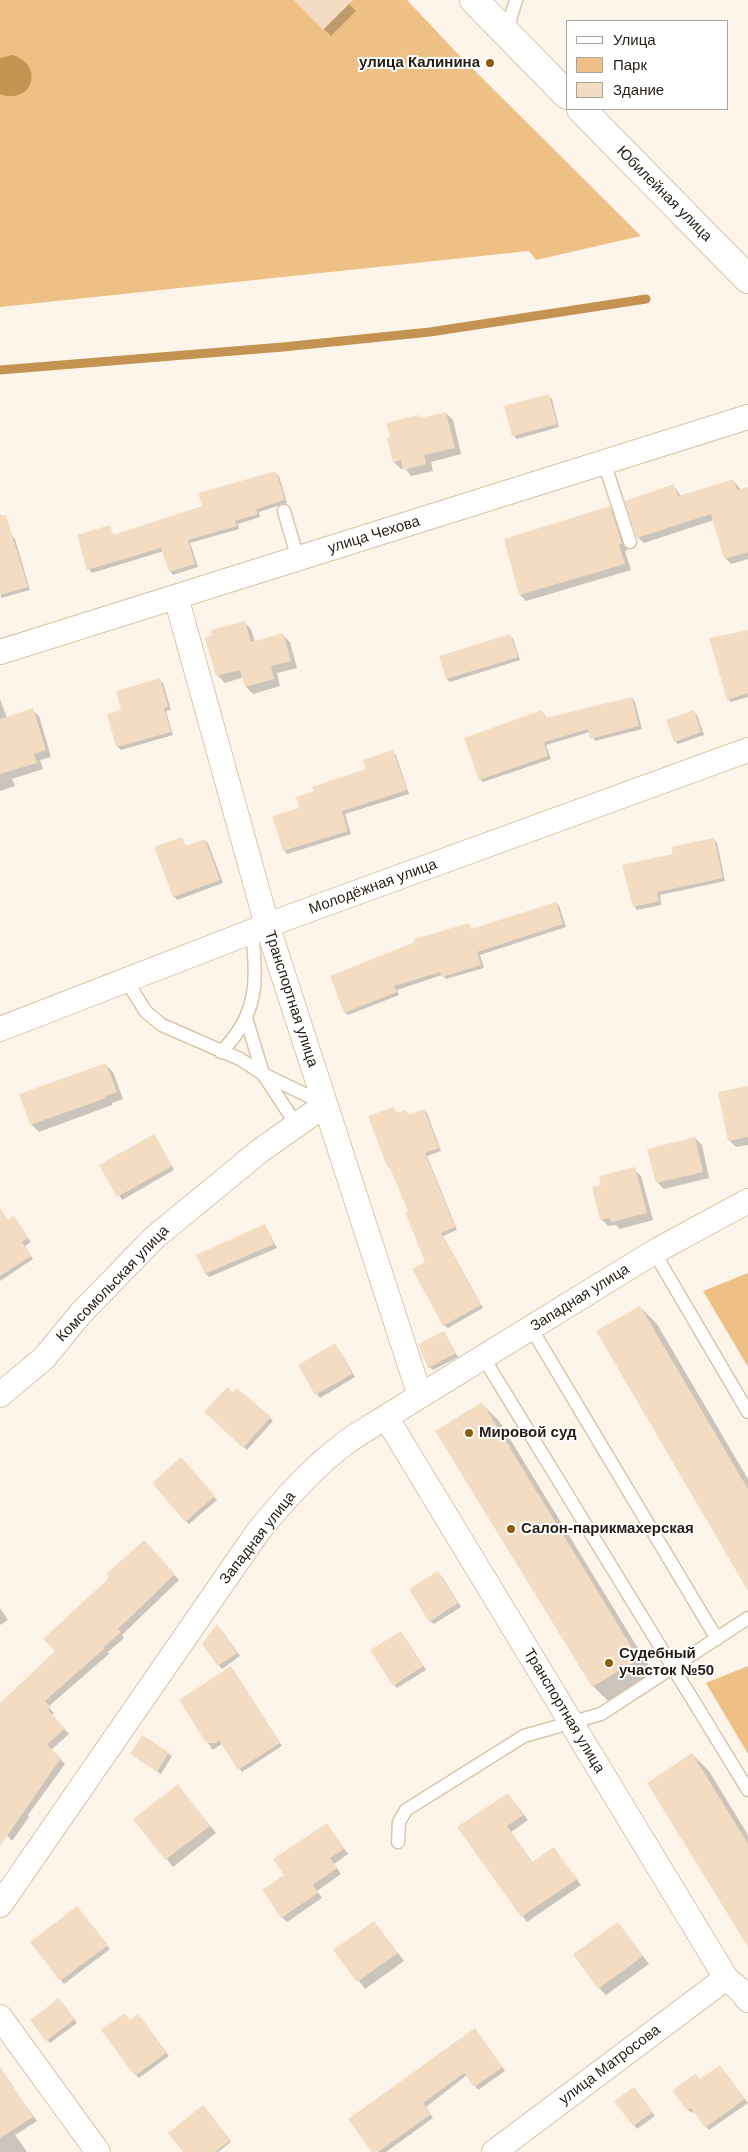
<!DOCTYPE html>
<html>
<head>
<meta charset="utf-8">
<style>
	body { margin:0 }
	#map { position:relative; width:748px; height:2152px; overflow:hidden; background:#fef5ea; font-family:Arial,sans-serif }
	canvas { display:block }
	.legend { position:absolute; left:566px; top:20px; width:162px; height:90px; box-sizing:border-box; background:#fff; border:1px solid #a8a5a1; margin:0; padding:6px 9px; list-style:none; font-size:15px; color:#251d13 }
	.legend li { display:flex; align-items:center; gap:10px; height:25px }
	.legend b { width:25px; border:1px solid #a8a5a1 }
</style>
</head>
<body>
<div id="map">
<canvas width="748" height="2152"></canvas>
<ul class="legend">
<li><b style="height:6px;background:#fff"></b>Улица</li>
<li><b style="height:14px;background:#eec086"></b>Парк</li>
<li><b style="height:14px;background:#f3dcc1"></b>Здание</li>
</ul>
</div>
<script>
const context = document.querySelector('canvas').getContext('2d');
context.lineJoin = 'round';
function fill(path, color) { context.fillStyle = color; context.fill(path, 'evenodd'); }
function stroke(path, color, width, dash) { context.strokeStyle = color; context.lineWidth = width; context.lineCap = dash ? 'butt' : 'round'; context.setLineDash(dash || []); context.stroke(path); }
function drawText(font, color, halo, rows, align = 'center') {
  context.font = font + ' Arial,sans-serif'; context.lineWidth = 4; context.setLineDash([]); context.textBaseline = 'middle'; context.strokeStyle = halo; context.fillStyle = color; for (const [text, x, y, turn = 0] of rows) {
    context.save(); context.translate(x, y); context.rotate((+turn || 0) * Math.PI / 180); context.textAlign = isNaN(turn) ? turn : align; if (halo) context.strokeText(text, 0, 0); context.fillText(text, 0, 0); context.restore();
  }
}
const green = new Path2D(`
	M0 0H407L456 52 641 236 536 260 529 251 0 307Z
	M748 1273V1367L703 1291Z
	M748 1666V1754L706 1683Z`);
const water = new Path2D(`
	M13 55C46 66 31 106 0 94V58Z`);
const shadow = new Path2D(`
	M295 0H347L346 1 356 11 331 36Z
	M548 396 552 399 559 427 517 439 513 435Z
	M446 413 453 420 461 454 431 462 433 471 411 476 405 468 401 469 394 462 421 419Z
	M276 473 279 476 287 503 259 512 260 517 238 524 239 529 190 543 198 567 173 575 170 571 164 551 92 573 89 569 109 527 114 536 203 507Z
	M734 481 741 490 748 488V559L731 564 725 558 714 520 644 543 638 538 627 502 674 486 681 496Z
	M609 508 616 514 627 550 625 551 631 570 526 601 520 595Z
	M12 535 15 539 30 590 1 598 0 539Z
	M244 622 251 629 255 642 283 635 290 642 297 668 277 673 280 686 253 694 246 687 244 677 225 683 218 676 214 636Z
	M748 631V697L731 702 728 699Z
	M510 636 513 639 520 660 450 682 447 679 440 657Z
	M160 680 163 683 171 710 166 711 173 735 121 750 117 746 123 711Z
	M632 698 635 702 642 729 595 741 590 732 546 745 551 759 483 782 480 779 542 712 547 719Z
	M0 699 7 718 32 710 39 716 51 757 40 760 43 769 12 779 15 786 0 791Z
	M693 712 697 715 704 735 678 744 675 741Z
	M393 752 396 755 409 794 345 814 351 834 287 854 284 850 300 809 315 792 368 770Z
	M182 839 187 847 205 840 208 843 223 883 177 900 174 896Z
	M714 839 717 843 725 881 660 895 661 905 637 910 634 906 674 855Z
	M556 903 559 906 566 927 480 955 484 968 446 979 442 975 397 990 399 995 348 1015 345 1012 416 942 468 924 472 930Z
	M106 1065 113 1072 123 1099 112 1103V1105L39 1132 32 1125 21 1095Z
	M748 1087V1145L736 1147 729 1140Z
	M393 1108 398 1114 405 1111 409 1116 424 1110 427 1113 441 1151 427 1156 457 1230 443 1236 483 1308 448 1328 444 1325 427 1262 409 1212 391 1169 388 1166Z
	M695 1138 702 1145 709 1178 664 1189 657 1182Z
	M157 1139 174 1170 122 1200 101 1165Z
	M634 1169 641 1176 653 1220 620 1229 616 1225 608 1226 601 1219 603 1186Z
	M17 1221 31 1242 25 1246 33 1259 0 1281V1227Z
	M265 1225 277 1248 209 1277 206 1274 198 1255Z
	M640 1307 657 1324 748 1479V1583Z
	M444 1332 458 1357 433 1370 429 1367Z
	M338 1348 355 1377 320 1398 299 1365Z
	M482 1404 499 1421 655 1676 610 1703 593 1686 437 1431Z
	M205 1412 270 1418 273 1421 247 1450Z
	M184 1462 217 1500 189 1524 186 1521Z
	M148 1546 179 1580 122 1635 124 1638 108 1652 109 1654 48 1707 54 1713 52 1715 69 1734 51 1750 65 1764 28 1815 29 1817 12 1841 0 1827V1705L56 1651Z
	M441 1575 461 1607 434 1624 430 1621Z
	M0 1608 8 1620 0 1625Z
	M220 1628 240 1656 222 1669 203 1644Z
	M404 1636 426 1670 397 1688 394 1685Z
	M234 1671 282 1746 242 1772 223 1743 213 1750 210 1746 180 1700Z
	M142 1737 172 1756 161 1774 135 1757Z
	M692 1754 709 1771 748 1835V1945Z
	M178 1786 216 1833 173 1867 135 1819Z
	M508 1794 528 1820 511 1832 533 1863 554 1848 581 1885 527 1922 458 1828Z
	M331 1830 348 1854 334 1864 341 1874 317 1891 322 1898 287 1922 282 1917 285 1875Z
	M80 1911 110 1949 64 1984 31 1942Z
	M374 1922 404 1961 365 1989 335 1950Z
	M624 1931 649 1964 606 1995 599 1988Z
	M62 2003 77 2023 50 2043 47 2040Z
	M141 2018 169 2056 139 2078 136 2075 130 2021Z
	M478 2033 505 2071 478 2090 467 2075 426 2107 433 2118 386 2152H374Z
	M720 2066 748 2103 709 2130 694 2111 692 2113 688 2110Z
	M12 2087 37 2121 15 2135 27 2152H0V2095Z
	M637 2092 655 2116 637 2129 616 2101Z
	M206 2110 231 2142 218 2152H184Z`);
const stream = new Path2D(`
	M0 370 283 347 430 332 646 299`);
const building = new Path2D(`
	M294 0H353L323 30Z
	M549 394 557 424 512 436 504 406Z
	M446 412 455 448 424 455 426 464 403 470 401 460 393 463 387 438 390 437 386 423 419 415 420 418Z
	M276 471 285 500 256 509 258 514 235 521 237 526 188 540 195 564 169 572 161 548 87 570 77 535 110 525 113 535 202 506 198 493Z
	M734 479 737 490 748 487V552L724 559 711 514 637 538 625 501 674 484 678 496Z
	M610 506 622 544 619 545 625 564 519 595 504 539Z
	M0 515H6L28 587 0 595Z
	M245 621 251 642 283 633 291 661 271 666 274 679 245 687 240 670 216 676 205 638 212 635 211 630Z
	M748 630V693L727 700 709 638Z
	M510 634 518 657 446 679 439 656Z
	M160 678 168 707 164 708 171 732 116 747 107 714 121 710 116 691Z
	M632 697 639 726 590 739 588 729 544 742 548 756 479 780 464 738 542 710 545 718Z
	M33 708 46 750 34 754 37 763 0 774V719Z
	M694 710 701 732 674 742 666 720Z
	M393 750 407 790 342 811 348 831 283 851 272 816 299 808 296 797 314 791 312 787 366 769 363 760Z
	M182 837 186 846 205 839 220 880 173 897 154 847Z
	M714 838 723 878 657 892 659 901 633 907 622 865 673 854 671 847Z
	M556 902 563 924 477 952 481 965 442 977 440 972 394 986 397 992 344 1013 330 976 415 942 414 939 469 923 471 929Z
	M106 1063 117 1092 105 1096 106 1098 30 1125 19 1094Z
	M748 1086V1137L728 1141 718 1092Z
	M394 1107 396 1113 406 1110 408 1115 424 1109 439 1148 425 1153 455 1227 441 1233 481 1305 443 1326 412 1269 425 1262 405 1212 408 1211 389 1166 387 1167 368 1116Z
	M154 1134 172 1166 117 1197 99 1165Z
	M695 1137 703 1172 656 1183 647 1149Z
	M635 1167 647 1213 611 1222 610 1218 600 1220 592 1187 601 1185 599 1176Z
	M0 1207 8 1220 14 1216 29 1238 22 1242 31 1256 0 1276Z
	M265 1224 274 1244 205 1274 196 1255Z
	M640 1306 748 1489V1591L596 1331Z
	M444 1331 456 1353 428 1368 418 1344Z
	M335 1343 352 1374 315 1395 298 1365Z
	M227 1387 233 1392 237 1388 271 1417 243 1448 204 1412Z
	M482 1402 639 1659 592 1687 435 1431Z
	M181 1457 215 1496 185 1522 152 1483Z
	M144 1540 175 1574 118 1629 121 1632 104 1647 105 1648 45 1701 51 1708 48 1710 65 1728 47 1745 61 1758 0 1846V1703L55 1651 43 1639 109 1578 106 1574Z
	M438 1571 458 1603 429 1622 409 1589Z
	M217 1624 237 1653 218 1666 202 1644Z
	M401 1631 423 1666 393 1686 370 1650Z
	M231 1666 280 1743 238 1770 219 1740 216 1743H206L179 1700Z
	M142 1735 169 1752 157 1772 130 1754Z
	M692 1753 748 1844V1947L647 1783Z
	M178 1784 210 1826 165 1860 133 1819Z
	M508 1793 523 1815 507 1826 532 1862 554 1847 577 1879 521 1917 457 1827Z
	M327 1823 344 1849 330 1858 337 1868 313 1885 318 1893 281 1918 262 1890 284 1875 273 1859Z
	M77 1906 108 1945 60 1981 30 1942Z
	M374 1921 398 1953 357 1982 333 1950Z
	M618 1922 643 1956 598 1989 573 1954Z
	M59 1998 75 2019 46 2041 30 2020Z
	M125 2013 130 2020 138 2014 166 2053 135 2076 101 2030Z
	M475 2028 503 2067 474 2087 464 2073 423 2103 431 2114 378 2152H372L348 2119Z
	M720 2065 745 2099 705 2128 691 2108 687 2111 672 2090 695 2074 700 2079Z
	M0 2066 33 2117 0 2138Z
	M634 2087 653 2112 633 2126 614 2101Z
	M203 2105 231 2140 215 2152H183L168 2133Z`);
const lane = new Path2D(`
	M506 33 516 0
	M604 462 630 542
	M284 511 298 559
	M126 980 146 1012 162 1025 240 1059 263 1074 325 1104
	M246 1018 263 1074 296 1124
	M221 1052C259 1014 257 981 252 931
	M654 1252 748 1412
	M531 1328 717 1639
	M483 1357 748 1790
	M398 1842 399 1822 406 1810 524 1736 601 1714 748 1618`);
const street = new Path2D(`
	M176 597 267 925 420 1396
	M0 652 748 417
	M0 1029 284 919 748 750
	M0 1395 44 1358 81 1313 155 1237 261 1150 325 1105
	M386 1417 726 1978 741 1991 748 2000
	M0 1905 257 1533C283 1501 311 1469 344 1444 357 1434 372 1426 386 1417L654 1252 748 1201
	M0 2017 98 2152
	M494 2152 726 1978`);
const secondary = new Path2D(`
	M474 0 567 95
	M581 109 748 279`);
const markers = [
	[490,63,5,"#8e5d08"],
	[469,1433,5,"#8e5d08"],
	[511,1529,5,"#8e5d08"],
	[609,1663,5,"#8e5d08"]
];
const poiNames = [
	["улица Калинина",480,63,"right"],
	["Мировой суд",479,1433],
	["Салон-парикмахерская",521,1529],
	["Судебный",619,1654],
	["участок №50",619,1671]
];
const streetNames = [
	["Юбилейная улица",664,194,45],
	["улица Чехова",374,535,-17],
	["Молодёжная улица",373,887,-20],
	["Транспортная улица",291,999,72],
	["Комсомольская улица",113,1284,-46],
	["Западная улица",580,1298,-32],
	["Западная улица",258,1538,-52],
	["Транспортная улица",564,1711,59],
	["улица Матросова",610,2065,-37]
];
fill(green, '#eec086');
fill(water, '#c49352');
fill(shadow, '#0003');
stroke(stream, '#c49352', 9);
fill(building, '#f3dcc1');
stroke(lane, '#dbc5aa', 15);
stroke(street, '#dbc5aa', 26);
stroke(secondary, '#dbc5aa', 30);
stroke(lane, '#fff', 12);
stroke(street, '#fff', 24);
stroke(secondary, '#fff', 28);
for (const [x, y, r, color] of markers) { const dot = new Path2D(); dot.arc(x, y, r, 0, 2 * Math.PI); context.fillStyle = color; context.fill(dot); stroke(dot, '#fff', 2); }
drawText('bold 15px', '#251d13', '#fff', poiNames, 'left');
drawText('15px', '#251d13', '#fff', streetNames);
</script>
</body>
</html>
